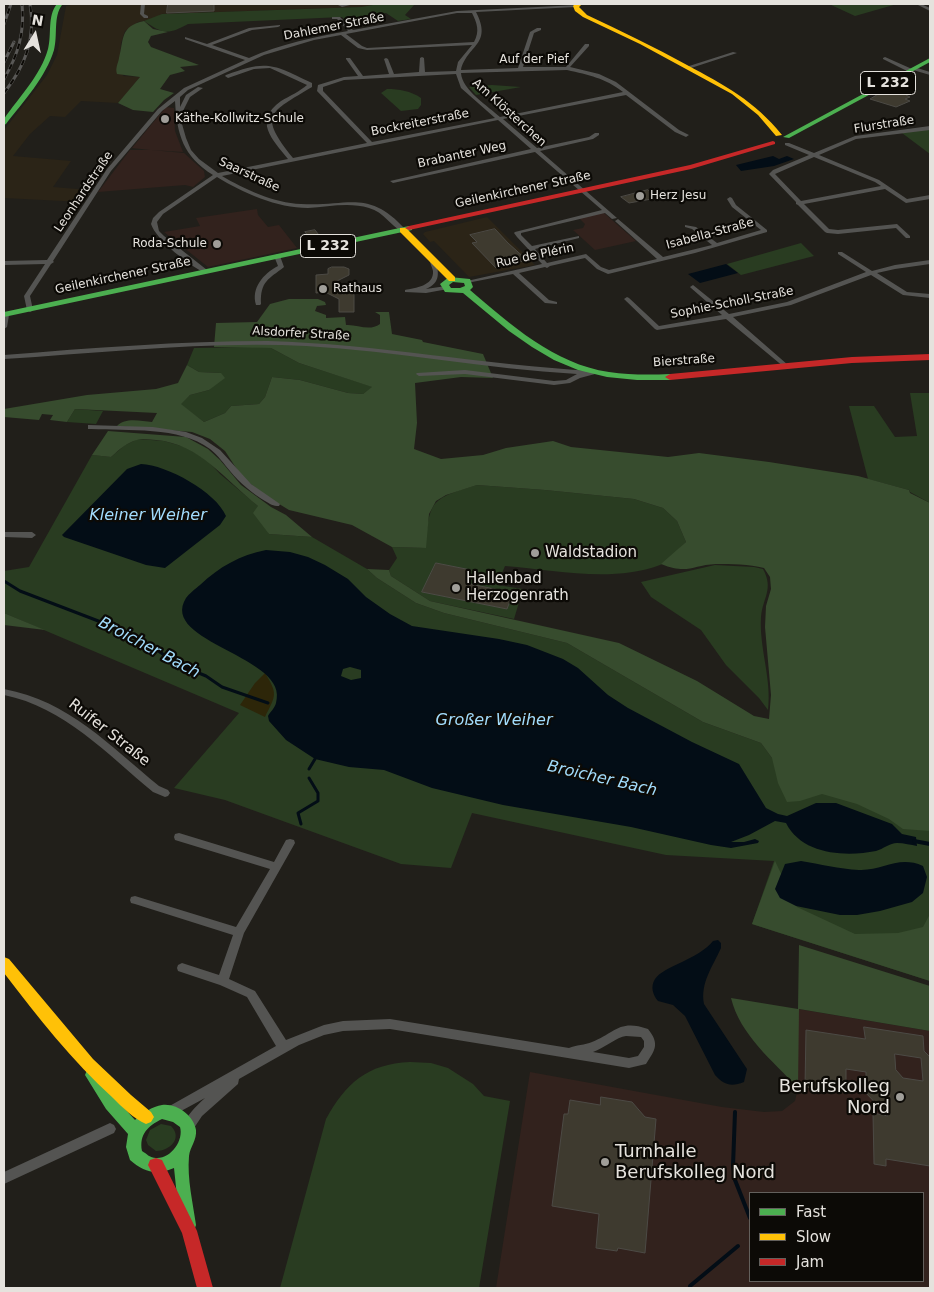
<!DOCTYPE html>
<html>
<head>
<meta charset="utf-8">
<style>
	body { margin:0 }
	#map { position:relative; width:934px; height:1292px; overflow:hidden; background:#211f1a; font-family:"DejaVu Sans",sans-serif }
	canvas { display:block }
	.frame { position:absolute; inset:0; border:5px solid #e5e2dd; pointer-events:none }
	.legend { position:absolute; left:749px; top:1192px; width:175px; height:90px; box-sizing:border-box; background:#0c0a06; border:1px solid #63605c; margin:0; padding:6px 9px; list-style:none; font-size:15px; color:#e5e2dd }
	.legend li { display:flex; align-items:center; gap:10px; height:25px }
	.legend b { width:25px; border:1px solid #63605c }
	.north { position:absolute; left:10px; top:10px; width:50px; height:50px; -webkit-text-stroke:4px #0c0a06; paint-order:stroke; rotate:10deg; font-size:14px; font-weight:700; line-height:20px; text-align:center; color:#e5e2dd }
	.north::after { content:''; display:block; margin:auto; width:18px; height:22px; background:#e5e2dd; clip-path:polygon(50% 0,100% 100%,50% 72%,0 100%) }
</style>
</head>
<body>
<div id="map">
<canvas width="934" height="1292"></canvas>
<div class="frame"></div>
<ul class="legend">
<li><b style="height:6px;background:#4caf50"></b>Fast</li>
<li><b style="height:6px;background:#ffc107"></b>Slow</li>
<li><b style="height:6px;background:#c62828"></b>Jam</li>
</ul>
<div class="north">N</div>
</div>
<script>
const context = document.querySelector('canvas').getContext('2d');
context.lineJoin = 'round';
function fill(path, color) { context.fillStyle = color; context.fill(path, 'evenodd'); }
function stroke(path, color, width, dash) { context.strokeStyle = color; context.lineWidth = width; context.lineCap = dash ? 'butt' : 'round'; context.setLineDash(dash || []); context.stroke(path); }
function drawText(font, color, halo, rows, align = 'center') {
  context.font = font + ' "DejaVu Sans",sans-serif'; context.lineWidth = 4.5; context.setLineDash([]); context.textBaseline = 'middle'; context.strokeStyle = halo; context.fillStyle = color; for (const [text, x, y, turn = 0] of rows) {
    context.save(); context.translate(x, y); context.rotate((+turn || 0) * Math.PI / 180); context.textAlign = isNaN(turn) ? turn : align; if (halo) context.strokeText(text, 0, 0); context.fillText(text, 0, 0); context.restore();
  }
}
const built = new Path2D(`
	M75 4H379L361 7 162 14 155 19 138 22 125 31 121 43 120 56 123 76 140 77 127 93 118 103 81 101 65 117 50 116 30 134 13 156 71 161 53 187 89 190 82 202 4 198V130L47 75 57 55 66 6Z
	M487 217 535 265 469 277 434 241 430 242 423 234 425 232Z`);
const education = new Path2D(`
	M166 107 174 108 175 131 183 152 151 150 184 153 204 171 205 177 193 187 185 185 98 192 130 150H150L132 148Z
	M257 209 258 215 268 227 279 225 297 248 208 267 164 232 200 226 196 218Z
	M604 213 636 241 595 250 573 230 583 228 585 224 579 218Z
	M798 1009 930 1031V1288H496L530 1072 722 1107 764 1112 782 1111 795 1101 798 1088ZM750 1193H923V1281H750Z`);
const green = new Path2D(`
	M379 4H415L405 15 411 19 398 21 386 13 345 20 342 17 188 24C168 35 163 34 144 21L162 14 361 7Z
	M829 4H897L855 16Z
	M492 85 521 87 476 95 469 87Z
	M387 89C399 89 411 91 421 98V105L418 109 401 111 381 93Z
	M930 129V154L902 133Z
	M801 243 814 256 741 275 727 264Z
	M253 347 271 348 299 363 373 387 363 394 348 393 300 380 272 377 265 397 259 404 231 406 225 413 204 422 180 404 190 395 209 390 221 373 199 372 187 365 194 348Z
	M910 393H930V503L910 492 909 490 868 479 849 406H874L895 437 917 436Z
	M75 409 103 411 96 424 67 422Z
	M138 439 164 441 185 447 207 460 220 474 258 506 269 534 312 537 367 569 377 578 416 603 444 613 567 643 703 722 761 743 772 758 930 789V981L752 924 774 861 666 855 472 813 451 868 401 864 225 800 174 788 239 713 4 613V571L29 567 92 455 111 457 125 445Z
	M477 485 545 490 634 499 663 508 677 521 686 542C678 549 670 561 660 565 611 583 555 570 505 566L497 585 523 589 514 619 430 601 391 576 389 570 397 558 392 547 425 548C430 500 430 499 477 485Z
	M715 565 754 567 763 569C774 589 763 597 761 617 759 648 772 679 768 710L759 698 726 665 701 630 651 597 641 582Z
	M410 1062 431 1063 448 1068 473 1084 484 1096 510 1101 479 1288H280L326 1119C346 1083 367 1064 410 1062Z
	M161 1124 171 1126C183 1138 170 1151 156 1151L148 1145 146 1140 150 1130Z`);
const forest = new Path2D(`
	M144 21 153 29 168 32 151 36 148 42 151 47 199 65 180 67 185 71 170 75 160 89 174 93 164 100 153 112 133 110 118 103 140 77 117 74C115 68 118 64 119 58 124 39 120 26 144 21Z
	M289 299H318L325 302 326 305 317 306 315 311 326 315V318L345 317 346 325C357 324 369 332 380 324V315L375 312H389L392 334 422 340 423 342 483 354 493 378 461 377 415 383 417 423 414 449 441 459 483 455 506 448 553 441 571 447 668 457 699 453 769 462 858 476 909 490 910 493 930 503V831L903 829 889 819 857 804 822 794 800 801 787 802 778 783 772 758 761 743 703 722 567 643 444 613 416 603 377 578 367 569 389 570 391 576 430 601 619 643 697 681 754 716 769 719 771 695 765 627 766 606 771 589 770 577 764 568C749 564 731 564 716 564 692 565 688 575 661 564L686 542 677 521 663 508 634 499 545 490 477 485 446 495 436 501 429 514 426 548 392 547 352 525 289 510 266 496 242 477 225 451 210 439 192 432 117 426C125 417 141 421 152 422L157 413 75 409 67 422 50 420 53 415 42 414 39 420 4 417V409L87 395 156 389 178 383 187 365 199 372 221 373 225 378 209 390 190 395 181 404 204 422 225 413 231 406 259 404 265 397 272 377 300 380 348 393 363 394 372 387 299 363 271 348 214 347 216 323 257 322 270 304Z
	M108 431 186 437 208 449 220 460 241 485 271 507 286 515 312 537 269 534 253 513 258 506C225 480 200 444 156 440 150 440 142 438 137 440 126 443 119 450 111 457L92 455Z
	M4 613 45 630 4 625Z
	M775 861 797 907 855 934 898 933 923 927 930 914V981L752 924Z
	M799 945 930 986V1031L799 1009 798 1088C773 1061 740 1035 731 998L798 1009Z`);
const sand = new Path2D(`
	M265 673C278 694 276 695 265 717L240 705 255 683Z`);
const water = new Path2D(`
	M773 156 779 159 787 156 794 159 774 166 741 171 736 165Z
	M726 264 738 273 700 283 688 274Z
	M141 464C167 465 216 492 226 516L220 525 165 568 146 565 64 537 62 535 127 469Z
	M266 550 290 552 308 557 325 565 348 579 366 597 390 614 412 626 499 639 527 645 563 659 578 668 608 695 628 708 692 742 739 764 766 808 778 814 787 816 816 803H836L892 824 902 834 916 837 917 846C911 845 904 843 897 843 890 843 883 849 876 851 846 857 802 855 786 823L775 821 749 835 731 842H744L755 839 759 841 758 843 731 848 711 845 631 827 503 805 432 788 384 770 349 767 315 759 286 740 269 721 268 716C270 712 275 708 276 703 291 656 158 643 186 598 189 594 195 589 200 585 219 567 240 555 266 550ZM350 667 361 670V678L351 680 341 676 343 669Z
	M801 861C820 864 839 869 859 870 883 871 898 855 923 866L927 877 923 893 912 902 880 911 857 915H840L796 906 780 898 775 889 785 864Z
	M718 940 721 943V948C713 966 700 983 704 1004L747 1069 744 1082C731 1087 724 1085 715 1075L685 1016 673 1005 658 1001C653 995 650 987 655 979 664 966 699 959 713 941Z`);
const streamFar1 = new Path2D(`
	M4 581 20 591 114 627 157 650 177 664 206 676 222 687 268 703
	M309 769 315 759
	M301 824 298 813 318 801V793L309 778`);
const stream = new Path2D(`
	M914 841 930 844
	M735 1112 733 1166 735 1180 750 1218
	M690 1288V1286L738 1246`);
const building = new Path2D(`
	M168 4H214V11L167 13Z
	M895 90 909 94 906 95 910 97 905 99 910 101 896 107 870 99 880 93Z
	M648 190 657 198 629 203 621 197Z
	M495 229 508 243 527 260 496 268 472 243 477 242 470 235Z
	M315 230 322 239 312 241 305 232Z
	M332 267H344L349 269V275L335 282 354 291V312H339V299L325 292 316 293V275L328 274V269Z
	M436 563 471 570 466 583 513 593 507 609 422 592Z
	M864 1027 923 1036 924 1051 930 1057V1166L886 1159V1166L874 1164 873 1113 888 1116 863 1090 866 1087V1072L846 1069V1093L805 1087 806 1030 865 1039ZM895 1054 921 1058 923 1081 903 1078 896 1070Z
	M601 1097 632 1102 645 1117 656 1119 645 1253 618 1248 617 1251 596 1248 599 1214 552 1206 564 1114H568L570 1100 600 1105Z`);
const street = new Path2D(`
	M141 4H145L144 14 148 16V18H144L140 14Z
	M336 4H354L342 7Z
	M916 4H921L930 8V11Z
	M578 5V6L576 7 476 12C493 45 467 45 461 70L518 68 530 32 537 28H541V30L534 33 523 67H566L585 44H589V46L570 67 599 74 616 82 679 130 689 135 686 137 675 132 626 95 503 119 537 148 589 137 595 133H599V135L593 139 540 151 617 218 612 219 605 213 521 233V235L532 246 579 236V238L535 249 547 263 586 254 601 267 609 270 657 259 616 222 615 221 618 219 663 257 712 245 692 229 685 227V225L696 227 717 243 761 230 732 207 727 199 730 197 732 198 736 205 767 230V232L695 253 608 274 597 269 585 258 550 266 547 268 545 267 519 273 549 300 557 302V304L545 303 513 274 467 283V281L542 264 517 237 514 233 515 232 602 210 535 152 393 183 390 181 531 149 498 120 222 176C244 189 274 203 301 204 348 207 368 188 406 230L403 232C390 226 384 212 369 208 349 202 328 207 308 208 277 208 243 193 217 177L163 214 157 222 159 231 164 236 207 270 208 271 205 273C190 266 156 240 151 224L153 218 159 212 213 175C183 156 177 135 175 101L162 111 111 171 53 261 54 262 51 264 30 296 33 310 32 311 30 312 27 310 24 296 45 264 4 265V261L47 260 107 169 158 109 184 88 245 60 185 39V37L207 44 249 28 280 25V26L278 27 252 30 212 45 249 58C280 44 315 37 348 31L337 19H332V17H340L353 30 457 11ZM457 13H472C477 23 480 31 474 42L367 48 362 46 346 34ZM341 35 358 48 367 50 472 45 458 62 456 71 425 72 424 58 422 57 420 58 419 72 394 74 388 59 386 58 384 59 389 74 363 76 350 58H346V59L358 76 344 77 318 85 317 91 367 143 293 158C258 114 269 113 312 87V83C274 65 268 59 226 75L225 76 228 78 254 69 270 68 307 85C300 91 290 96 281 101 253 121 272 139 288 159L218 173 199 159 191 150 186 138 182 124 181 115 190 97 203 88 198 87 186 95 180 107V97L188 90 264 55 314 40ZM567 70C589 75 605 78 623 92L500 117C488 106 462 90 461 73ZM456 74 461 88 495 118 372 142 323 91V87L344 80Z
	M733 52 737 53 691 68 686 67Z
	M885 57 912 69 914 67 930 72V75L913 70V72H909L883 59V58Z
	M930 126V130L856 139 819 155 879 180 907 199 930 195V199L906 203 885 189 804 204 829 229 838 230 897 224 910 236V238H906L896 228 838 234 827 233 825 232 798 205 796 204V202L769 174 773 170 809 155 785 145V143H789L814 153 855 136ZM814 157 875 182 881 186 801 201 775 174Z
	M838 252H842L872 271 895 265 930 260V264L895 269 877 273 907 292 930 294V298L903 295 871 275 791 305 733 317 788 365V367H784L726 319 657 330 655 329 624 299 627 297 629 298 659 326 722 315 691 288 690 287 693 285 729 314 787 302 866 272 838 254Z
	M277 254 280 256 284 267C269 279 260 281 261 304L260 305H256C251 288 263 274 278 266L274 256Z
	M432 257 435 259C439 272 441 283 426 289L446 286 449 288 448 289 426 293 405 292V290C415 288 434 286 433 271 432 267 430 263 429 259Z
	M6 313 9 315 7 327 4 329V314Z
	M268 341C377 344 484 365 593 371L596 373 595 374 580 378 570 383 554 385 465 374 419 376 416 374 417 373 465 370 554 381 566 380 577 374C486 369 397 351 306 346 205 341 105 353 4 359V355C92 348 180 341 268 341Z
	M88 425 153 427 186 432 202 438 220 450 251 484 280 504 279 506C273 506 270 504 265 501 252 493 240 483 230 471 224 464 218 455 210 449 179 426 128 431 91 429H88Z
	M4 532H32L36 535 32 538 4 537Z
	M4 689C69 701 110 746 159 786L168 790 170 793 168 796 165 797 153 792C107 754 64 707 4 695Z
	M179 833 274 862 286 840 290 839 294 840 295 843 244 933 229 979 255 991 286 1040 324 1025 343 1021 390 1019 569 1048C576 1045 585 1045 592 1042 615 1033 619 1019 648 1029 660 1044 655 1050 646 1064L629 1068 390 1029 343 1031 324 1035 299 1045 239 1079 238 1084 202 1116 192 1131 188 1133 184 1131 182 1127C187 1115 195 1107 205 1098L170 1117 166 1116 164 1112 166 1108 276 1046 247 997 220 985 178 971 177 968 178 965 182 963 219 975 233 935 135 904 131 903 130 900 131 897 135 896 236 927 270 869 175 840 174 837 175 834ZM626 1036 641 1037 644 1041V1047L638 1056 629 1058 593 1052C604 1048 617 1037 626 1036Z
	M110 1123 114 1125 116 1129 114 1133 4 1184V1172Z`);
const fast = new Path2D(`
	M57 4 62 5C53 17 58 35 54 50 46 77 23 102 6 124L4 125V119C19 97 41 75 48 49 52 34 47 16 57 4Z
	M930 58V62L789 138 783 137Z
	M409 226H412V230L4 317V312Z
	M449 277 470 279 473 287 470 290C510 324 554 364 609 372 629 375 650 375 670 374L675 377 670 380H637L607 377 578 370 554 360 532 347 509 331 463 293 445 292 440 284ZM453 282 464 283 465 286 460 288H451L449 285Z
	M92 1068 97 1070 116 1099 135 1120C141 1114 153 1106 162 1105 177 1103 194 1116 196 1130 197 1140 190 1147 189 1156 187 1179 193 1203 196 1225L194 1231 188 1233 182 1231 180 1225 174 1168C156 1176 144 1172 130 1160L126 1147 128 1134 106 1109 85 1075 87 1070ZM162 1119 173 1122 180 1127C184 1140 171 1159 156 1158 150 1158 147 1154 142 1151 139 1134 148 1126 162 1119Z`);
const slow = new Path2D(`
	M575 4H582L579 7 587 15C621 31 654 47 687 65 724 85 755 101 782 135L776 136 758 115 732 94 640 44 583 17 575 11 573 6Z
	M400 228H406L455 277V281H449L400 232Z
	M4 957 9 959 93 1059 131 1095 151 1112 154 1117 151 1122 146 1124C134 1119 122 1107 113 1098 72 1061 38 1017 4 973Z`);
const jam = new Path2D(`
	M773 141 775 142V144L691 169 409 230 405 228 409 226 690 165Z
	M930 354V360L852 363 670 380 665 377 670 374 852 357Z
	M156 1158 162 1160 197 1231 213 1288H197L182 1233 148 1165 150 1160Z`);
const rail = new Path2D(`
	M4 24 11 4
	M4 62 14 42
	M4 79C18 55 25 32 22 4
	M4 93C25 66 36 39 30 4`);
const markers = [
	[165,119,5,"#a09e99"],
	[640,196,5,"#a09e99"],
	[217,244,5,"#a09e99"],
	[323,289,5,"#a09e99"],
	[535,553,5,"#a09e99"],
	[456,588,5,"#a09e99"],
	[900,1097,5,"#a09e99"],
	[605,1162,5,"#a09e99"]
];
const farStreetnames = [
	["Dahlemer Straße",334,27,-11],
	["Auf der Pief",534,60],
	["Am Klösterchen",509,113,42],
	["Bockreiterstraße",420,123,-11],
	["Flurstraße",884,125,-9],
	["Brabanter Weg",462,155,-12],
	["Saarstraße",249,175,25],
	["Geilenkirchener Straße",523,190,-12],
	["Leonhardstraße",84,192,-56],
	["Isabella-Straße",710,234,-15],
	["Rue de Plérin",535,256,-12],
	["Geilenkirchener Straße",123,276,-12],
	["Sophie-Scholl-Straße",732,303,-11],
	["Alsdorfer Straße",301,334,3],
	["Bierstraße",684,361,-4]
];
const farPoinames = [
	["Käthe-Kollwitz-Schule",175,119],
	["Herz Jesu",650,196],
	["Roda-Schule",207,244,"right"],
	["Rathaus",333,289]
];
const shields = [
	[888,83,55],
	[328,246,55]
];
const shieldNames = [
	["L 232",888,83],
	["L 232",328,246]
];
const poiNames = [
	["Waldstadion",545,553],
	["Hallenbad",466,579],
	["Herzogenrath",466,596]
];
const streetNames = [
	["Ruifer Straße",109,733,38]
];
const waterNames = [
	["Kleiner Weiher",148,516],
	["Broicher Bach",149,648,28],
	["Großer Weiher",494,721],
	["Broicher Bach",602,779,13]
];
const nearPoinames = [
	["Berufskolleg",890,1087],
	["Nord",890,1108],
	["Turnhalle",615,1152,"left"],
	["Berufskolleg Nord",615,1173,"left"]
];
fill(built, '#2b2417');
fill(education, '#32221d');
fill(green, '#293c21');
fill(forest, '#374c2e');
fill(sand, '#2d2609');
fill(water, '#030d16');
stroke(streamFar1, '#030d16', 3);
stroke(stream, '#030d16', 4);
fill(building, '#3e3a2f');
stroke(building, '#4c4a45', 1);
fill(street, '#545452');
fill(fast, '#4caf50');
fill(slow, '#ffc107');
fill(jam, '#c62828');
stroke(rail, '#595856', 3);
stroke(rail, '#0c0a06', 2, [5.5]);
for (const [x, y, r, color] of markers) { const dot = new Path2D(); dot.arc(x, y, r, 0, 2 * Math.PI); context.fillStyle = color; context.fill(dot); stroke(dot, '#0c0a06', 2); }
drawText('12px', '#e5e2dd', '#0c0a06', farStreetnames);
drawText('12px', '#e5e2dd', '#0c0a06', farPoinames, 'left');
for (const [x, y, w] of shields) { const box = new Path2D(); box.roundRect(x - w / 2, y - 11.5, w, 23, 4); context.fillStyle = '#0c0a06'; context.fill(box); stroke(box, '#e5e2dd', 1); }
drawText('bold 14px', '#e5e2dd', null, shieldNames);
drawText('15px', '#e5e2dd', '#0c0a06', poiNames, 'left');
drawText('15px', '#e5e2dd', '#0c0a06', streetNames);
drawText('italic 16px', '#a2dcfc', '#0c0a06', waterNames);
drawText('18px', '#e5e2dd', '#0c0a06', nearPoinames, 'right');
</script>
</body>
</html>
